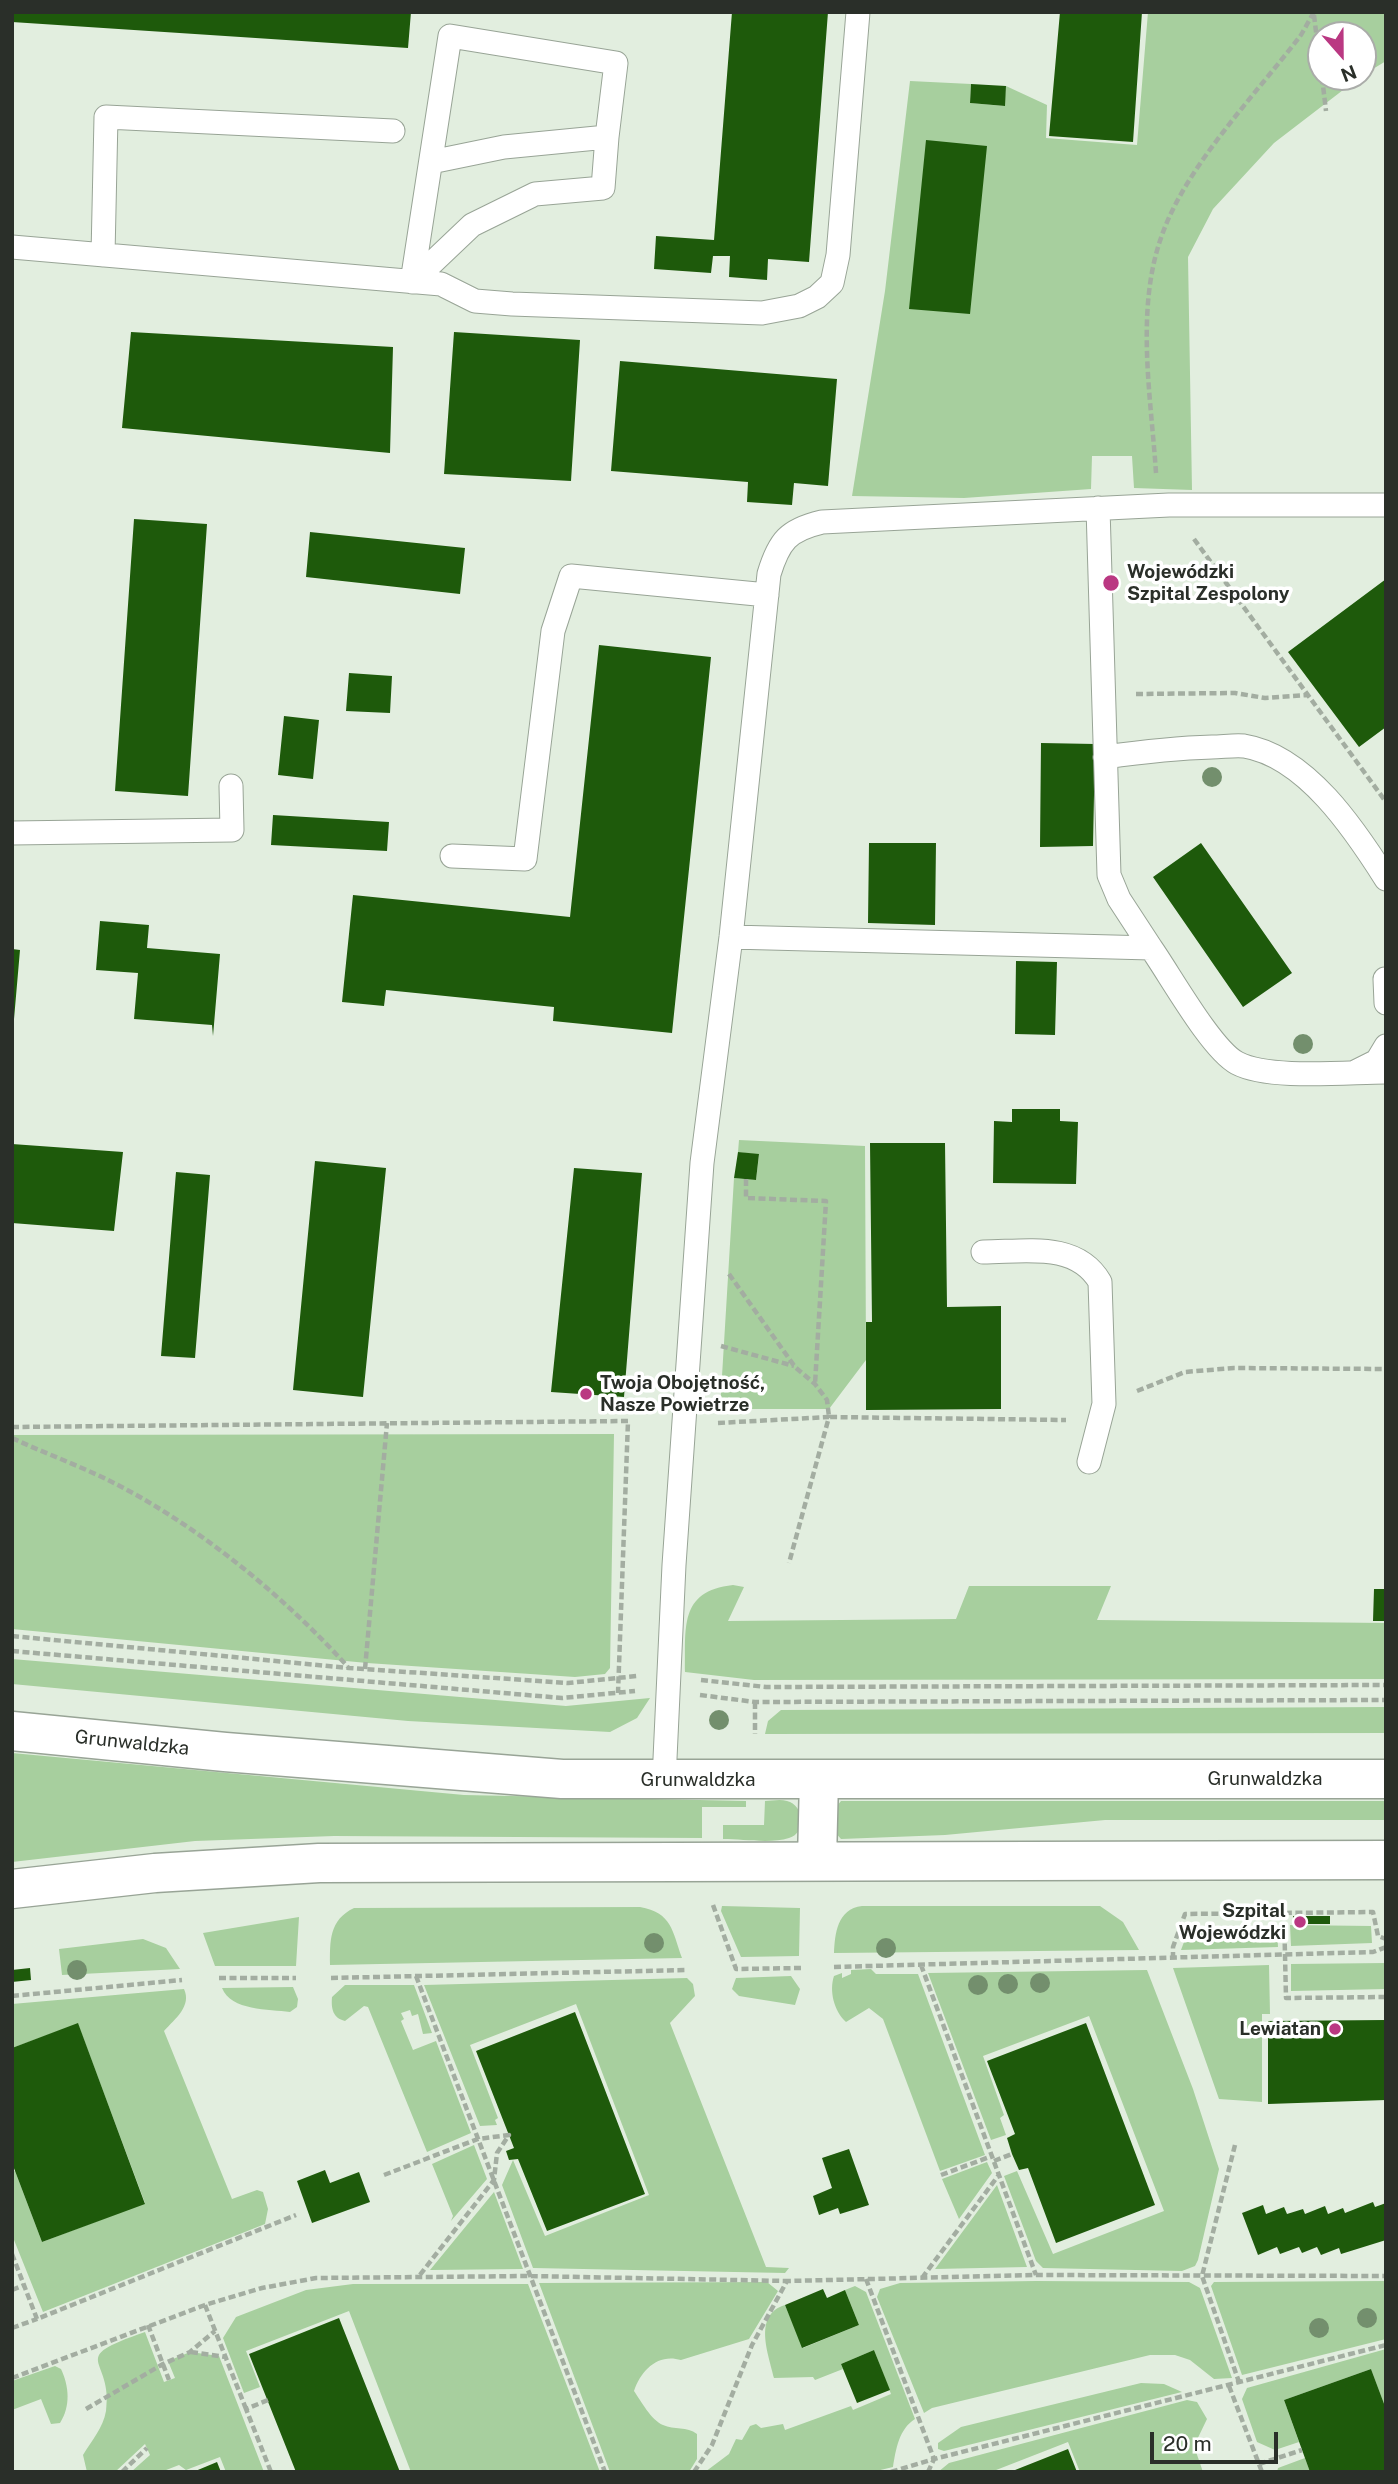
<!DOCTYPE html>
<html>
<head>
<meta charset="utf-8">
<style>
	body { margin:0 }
	#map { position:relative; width:1398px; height:2484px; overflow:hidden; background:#e2eedf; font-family:"Public Sans",sans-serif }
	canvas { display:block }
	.frame { position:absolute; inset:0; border:14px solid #2a2f29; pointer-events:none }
	.north { position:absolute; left:1307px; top:21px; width:70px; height:70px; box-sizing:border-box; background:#fff; border:2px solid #aaaca9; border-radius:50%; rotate:159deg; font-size:19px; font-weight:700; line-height:28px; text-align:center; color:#2a2f29 }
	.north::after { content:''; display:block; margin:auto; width:24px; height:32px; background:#ba3882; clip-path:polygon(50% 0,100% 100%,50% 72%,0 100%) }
	.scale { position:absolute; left:1150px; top:2432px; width:128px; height:32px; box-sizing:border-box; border:4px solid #2a2f29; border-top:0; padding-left:9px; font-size:21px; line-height:24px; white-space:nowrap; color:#2a2f29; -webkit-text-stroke:5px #fff; paint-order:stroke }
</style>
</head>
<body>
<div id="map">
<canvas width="1398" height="2484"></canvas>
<div class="frame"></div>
<div class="north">N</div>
<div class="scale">20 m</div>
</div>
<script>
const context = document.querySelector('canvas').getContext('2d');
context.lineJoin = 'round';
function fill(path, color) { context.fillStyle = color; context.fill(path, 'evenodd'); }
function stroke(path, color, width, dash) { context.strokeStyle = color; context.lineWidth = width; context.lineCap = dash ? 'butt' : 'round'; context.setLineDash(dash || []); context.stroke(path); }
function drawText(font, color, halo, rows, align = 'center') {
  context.font = font + ' "Public Sans",sans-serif'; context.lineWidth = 7; context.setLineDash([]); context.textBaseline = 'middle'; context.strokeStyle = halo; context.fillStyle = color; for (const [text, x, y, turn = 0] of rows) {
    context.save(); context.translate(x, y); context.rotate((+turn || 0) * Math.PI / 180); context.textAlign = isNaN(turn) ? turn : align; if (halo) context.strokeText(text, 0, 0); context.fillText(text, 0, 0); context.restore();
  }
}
const green = new Path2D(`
	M1148 12H1386V61L1363 75V35H1321V77H1360L1274 143 1213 209 1188 257 1192 490 1134 488 1132 456H1092L1091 489 964 498 852 496 885 291 910 81 971 84 970 103 1004 106 1006 86 1047 105 1046 138 1137 145Z
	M739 1140 865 1146 866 1360 829 1409H720L734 1178 756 1180 759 1155 738 1152Z
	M614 1434 610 1668 605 1674 575 1677 367 1663 12 1629V1435Z
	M733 1585 744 1587 728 1621 956 1619 969 1586H1111L1097 1620 1386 1623V1679L754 1680 685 1672C686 1629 678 1591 733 1585Z
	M12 1659 566 1706 650 1698 637 1718 610 1732 408 1721 12 1684Z
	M1386 1707V1733L765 1734 768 1721 781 1710Z
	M12 1753 464 1795 746 1801V1807H702V1838L334 1836 195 1841 12 1862Z
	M765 1801C771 1801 780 1799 787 1801 804 1805 807 1833 789 1838 770 1844 743 1839 723 1839V1825H764Z
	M841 1801H1386V1820H1105L945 1835 841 1839 834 1831 837 1806Z
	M722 1906 800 1908 799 1956 741 1957 721 1911Z
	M862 1906H1100L1123 1922 1139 1950 834 1953C835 1934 837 1909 862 1906Z
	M640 1907C672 1913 672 1930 682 1958L330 1965C330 1941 329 1920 354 1908Z
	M299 1917 296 1966H215L203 1933Z
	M1290 1925 1371 1926 1372 1943 1291 1946Z
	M1190 1926 1277 1927 1278 1947 1181 1950Z
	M143 1939 166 1948 180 1969 62 1975 59 1949Z
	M1386 1963V1989L1291 1991V1964Z
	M1269 1965 1270 2014H1262V2102L1219 2099 1173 1968Z
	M871 1969 876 1974H918L985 2155 940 2171 883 2019 869 2008 846 2022C834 2011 829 1991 834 1976L842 1973V1978L851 1974V1970Z
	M1147 1970 1193 2089 1219 2169 1198 2260 1195 2266 1182 2271 1043 2268 1036 2261 1004 2176 1017 2171 1053 2254 1164 2211 1089 2016 983 2056 1004 2115 1000 2118 1006 2135 991 2140 928 1973Z
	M791 1976 800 1989 795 2005 739 1996 732 1989 736 1978Z
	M687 1978 693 1984 695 1996 670 2023 766 2267 789 2268 785 2273 533 2268 502 2185 513 2160 545 2236 649 2195 576 2004 470 2045 498 2118 495 2120 497 2125 480 2126 424 1985Z
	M345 1985H414L432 2033 423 2034 418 2014 412 2016 410 2010 401 2013 404 2019 401 2021 413 2050 436 2041 471 2133 427 2152 368 2007 364 2006 345 2021C333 2018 331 2009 332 1997Z
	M293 1987 298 1999 297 2007 290 2012C269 2009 231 2011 222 1988Z
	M184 1989C192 2006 175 2019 164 2031L232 2199 257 2190 263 2192 268 2209 265 2224 43 2312 12 2235V2172L15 2171 42 2242 145 2203 78 2024 12 2048V2004Z
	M474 2145 487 2179 451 2221 453 2216 432 2164Z
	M987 2162 992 2173 959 2219 942 2179Z
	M997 2185 1027 2267 935 2269Z
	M494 2192 523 2269 430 2270Z
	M1036 2281 1189 2282 1200 2288 1232 2378 1214 2379 1190 2360 1175 2355H1150L932 2408 924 2413 877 2297 880 2289 900 2283Z
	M1386 2281V2339L1242 2375 1211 2286 1214 2282Z
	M767 2282 778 2291 749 2339 681 2360C658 2353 641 2370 634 2391 641 2401 651 2420 663 2425 674 2430 687 2426 697 2434V2459L689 2472H610L539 2283Z
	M353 2284H528L600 2472H411L349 2311 246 2351 260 2387 244 2393 223 2338 236 2317 306 2290Z
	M855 2286 866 2292 915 2419C899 2429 896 2449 893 2467L872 2472H705L729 2454 736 2439 742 2440 750 2426 756 2424 761 2428 783 2424 785 2430 851 2406 853 2410 891 2394 874 2350 841 2364 843 2369 815 2380 813 2377 774 2378C769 2355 752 2315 785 2305L803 2348 859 2325 845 2290Z
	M145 2332 164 2382 175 2378 168 2361 190 2352 219 2356 264 2472H226L220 2457 186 2470 179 2465 161 2472H131L150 2455 145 2444 115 2472H87L83 2455C92 2440 103 2428 106 2411 114 2356 64 2360 145 2332Z
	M1386 2349V2409L1371 2369 1284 2400 1299 2442 1275 2450 1257 2442 1242 2399 1247 2388Z
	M55 2366 61 2369C69 2386 71 2406 60 2423L51 2424 41 2399 12 2410V2381Z
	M1141 2383 1164 2384 1182 2392 944 2451 938 2449V2443L961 2427Z
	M1187 2400 1197 2402 1207 2419 1194 2446 1203 2472H1080L1068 2442 991 2472H938L949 2463Z
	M1305 2458 1310 2472H1277L1278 2468Z`);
const building = new Path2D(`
	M12 12H411L408 48 12 22Z
	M732 12H828L809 262 768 259 767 280 729 277 730 256H713L711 273 654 269 656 236 714 240Z
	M1060 12H1142L1133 142 1049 136Z
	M971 84 1006 86 1005 106 970 103Z
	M926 140 987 146 970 314 909 309Z
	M131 332 393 347 390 453 122 428Z
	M454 332 580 340 571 481 444 474Z
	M620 361 837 379 828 486 794 483 792 505 747 502 748 482 611 471Z
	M134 519 207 524 188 796 115 791Z
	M310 532 465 548 460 594 306 577Z
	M1386 579V727L1359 747 1288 652Z
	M599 645 711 657 672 1033 553 1021 554 1007 386 990 384 1006 342 1002 353 895 570 917Z
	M349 673 392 676 390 713 346 711Z
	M284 716 319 720 313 779 278 775Z
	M1041 743 1095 744 1093 846 1040 847Z
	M273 815 389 822 387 851 271 845Z
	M869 843H936L935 925 868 923Z
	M1201 843 1292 973 1243 1007 1153 877Z
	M100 921 149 925 147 948 220 954 213 1036 212 1025 134 1019 138 973 96 970Z
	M12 949 20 950 14 1019H12Z
	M1016 961 1057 962 1055 1035 1015 1034Z
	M1012 1109H1060V1121L1078 1122 1076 1184 993 1183 994 1121 1012 1122Z
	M870 1143H945L947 1307 1001 1306V1409L866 1410V1322H872Z
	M12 1144 123 1152 114 1231 12 1223Z
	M738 1152 759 1154 756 1180 734 1178Z
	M315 1161 386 1168 363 1397 293 1390Z
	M574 1168 642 1173 624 1397 551 1392Z
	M176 1172 210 1175 195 1358 161 1356Z
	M1374 1589H1386V1621H1373Z
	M1293 1916H1330V1924H1294Z
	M30 1968 31 1980 12 1982V1970Z
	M575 2012 645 2194 547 2231 518 2159 509 2160 506 2151 514 2148 476 2051Z
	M1386 2020V2100L1268 2104V2021Z
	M78 2023 145 2204 42 2242 12 2163V2048Z
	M1086 2023 1155 2205 1056 2243 1028 2168 1019 2170 1012 2154 1007 2138 1015 2134 987 2061Z
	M849 2149 869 2205 840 2214 838 2208 819 2215 813 2196 832 2188 822 2158Z
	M325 2170 330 2183 359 2172 370 2202 312 2223 297 2181Z
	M1373 2202 1375 2207 1386 2203V2240L1341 2254 1339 2248 1321 2255 1317 2247 1302 2253 1299 2247 1280 2254 1277 2247 1258 2255 1242 2213 1263 2205 1266 2214 1284 2207 1287 2214 1303 2209 1305 2214 1325 2206 1328 2214 1343 2208 1345 2213Z
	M823 2289 827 2298 845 2290 859 2325 802 2348 785 2305Z
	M339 2318 400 2472H296L249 2354Z
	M874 2350 890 2390 857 2403 841 2364Z
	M1371 2369 1386 2409V2472H1310L1284 2400Z
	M1068 2449 1077 2472H1010Z
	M217 2462 221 2472H193Z`);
const path = new Path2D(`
	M1314 15 1321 73
	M1322 77 1326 111
	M1156 473C1151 396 1135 309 1162 235 1186 166 1257 93 1301 35L1314 12
	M1194 539 1386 802
	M1136 694 1235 693 1265 698 1308 695
	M746 1179V1198L826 1201 815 1384
	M729 1274 795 1367 815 1384 827 1400 829 1417 1066 1420
	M721 1346 794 1366
	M1137 1391 1185 1372 1234 1368 1386 1369
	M718 1423 829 1417 789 1563
	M12 1427 628 1421 618 1693
	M12 1438C44 1453 78 1465 110 1481 196 1524 284 1596 348 1667
	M12 1636 349 1668 568 1683 637 1676
	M12 1651 562 1698 635 1691
	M365 1669 387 1423
	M701 1680 766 1687 1386 1685
	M700 1695 755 1702 1386 1700
	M755 1702V1734
	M713 1905 736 1969 801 1968
	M1284 1912 1286 1998 1386 1997
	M1173 1959V1947L1185 1914 1373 1912 1378 1936 1386 1939
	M921 1965 1036 2275
	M834 1967 1373 1952 1386 1947
	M416 1976 605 2472
	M219 1978H296
	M331 1978 686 1970
	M12 1996 182 1980
	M1235 2145 1202 2276 1239 2382
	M994 2161 1012 2154
	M384 2175 478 2139 509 2135 497 2153 494 2180 419 2276
	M941 2175 992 2156
	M12 2254 37 2319 296 2215
	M922 2278 998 2176
	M866 2279 934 2459 1386 2345
	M12 2290 24 2285
	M205 2305 246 2409
	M148 2325 169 2380
	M12 2328 37 2319
	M191 2352 226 2357
	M12 2378 205 2305 262 2288 316 2278 530 2276 787 2281
	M1229 2386 1262 2472
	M268 2400 246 2409 271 2472
	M86 2409 163 2364 190 2352 215 2331
	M1259 2464 1302 2450
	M122 2472 147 2448
	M694 2472 712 2445 752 2345 787 2281 1036 2275 1386 2276
	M891 2472 934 2459 928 2472`);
const lane = new Path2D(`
	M12 247 441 284 475 301 512 304 762 313 799 306 817 297 832 283 838 255 858 12
	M103 255 106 117 393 131
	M412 282 450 36 616 63 607 137 504 147 431 162
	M412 282 472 225 535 194 603 188 607 137
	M1098 508 1109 875 1119 899 1151 948
	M1105 757C1141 752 1176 748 1212 747 1222 747 1234 745 1244 746 1306 756 1355 830 1386 879
	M12 833 232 830 231 786
	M452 856 525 859 553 631 571 576 767 595
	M731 937 1151 948C1170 975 1211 1049 1237 1063 1269 1080 1348 1072 1386 1072
	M1385 979 1386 1003
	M1355 1072 1377 1061 1386 1046
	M983 1252C1025 1252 1076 1241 1100 1282L1104 1404 1089 1462
	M664 1780 674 1565 702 1163 731 937 769 574C779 541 788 530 822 522L1169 505H1386`);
const secondary = new Path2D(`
	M12 1731 225 1752 562 1779H1386
	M817 1860 819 1779
	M12 1889 155 1873 319 1863 1386 1860`);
const trees = [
	[1212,777],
	[1303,1044],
	[719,1720],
	[654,1943],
	[886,1948],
	[77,1970],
	[1040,1983],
	[1008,1984],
	[978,1985],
	[1367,2318],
	[1319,2328]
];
const markers = [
	[1111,583,9,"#ba3882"],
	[586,1394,7,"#ba3882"],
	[1300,1922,7,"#ba3882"],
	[1335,2029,7,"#ba3882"]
];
const poiNames = [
	["Wojewódzki",1127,572],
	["Szpital Zespolony",1127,594],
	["Twoja Obojętność,",600,1383],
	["Nasze Powietrze",600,1405],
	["Szpital",1286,1911,"right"],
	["Wojewódzki",1286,1933,"right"],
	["Lewiatan",1321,2029,"right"]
];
const streetNames = [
	["Grunwaldzka",132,1743,6],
	["Grunwaldzka",1265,1779],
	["Grunwaldzka",698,1780]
];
fill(green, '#a7cf9e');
fill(building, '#1e5a0b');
stroke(lane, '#98a496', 25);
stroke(secondary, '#98a496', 41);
stroke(path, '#a3ada1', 4.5, [7, 3.5]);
stroke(lane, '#fff', 23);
stroke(secondary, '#fff', 38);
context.fillStyle = '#738f6d';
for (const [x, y] of trees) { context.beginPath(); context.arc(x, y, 10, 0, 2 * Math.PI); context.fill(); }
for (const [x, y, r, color] of markers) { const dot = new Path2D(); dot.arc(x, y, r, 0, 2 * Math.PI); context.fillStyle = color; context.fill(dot); stroke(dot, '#fff', 2.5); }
drawText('bold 19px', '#2a2f29', '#fff', poiNames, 'left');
drawText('19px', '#2a2f29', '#fff', streetNames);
</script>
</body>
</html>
